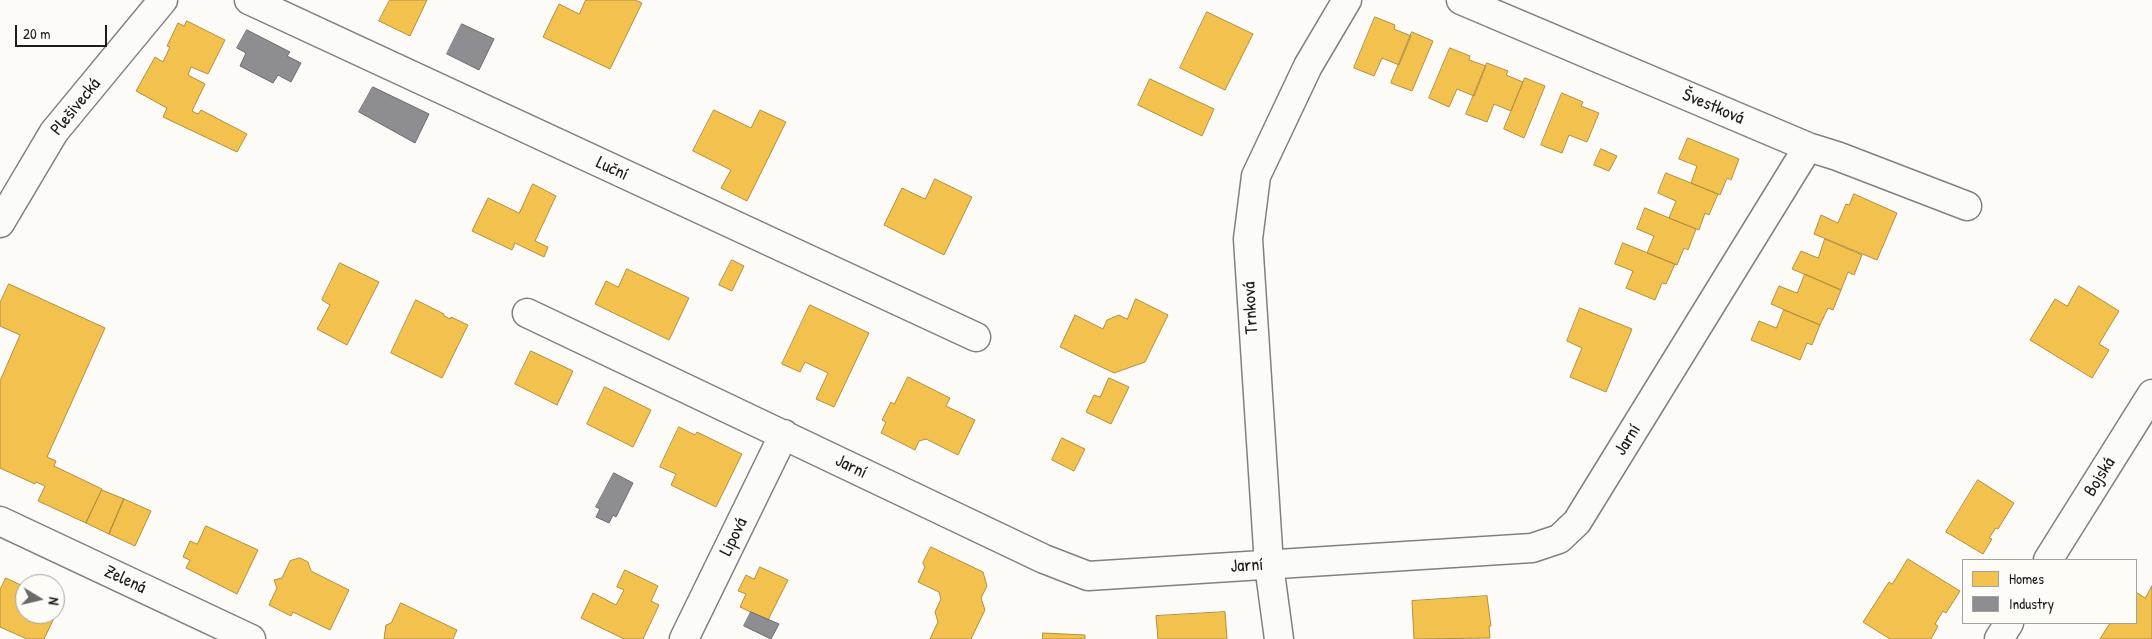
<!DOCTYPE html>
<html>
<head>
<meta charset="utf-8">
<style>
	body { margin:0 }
	#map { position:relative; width:2152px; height:639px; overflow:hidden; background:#fcfbf8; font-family:"Patrick Hand",sans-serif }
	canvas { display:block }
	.legend { position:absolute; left:1962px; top:559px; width:175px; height:65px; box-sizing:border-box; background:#fdfcf7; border:1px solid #a3a29f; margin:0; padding:6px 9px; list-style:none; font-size:15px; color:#1c1c1c }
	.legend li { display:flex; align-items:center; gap:10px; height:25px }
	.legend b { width:25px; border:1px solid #a3a29f }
	.north { position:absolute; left:15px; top:574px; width:50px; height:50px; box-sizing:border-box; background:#fdfcf7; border:1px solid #a3a29f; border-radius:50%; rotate:99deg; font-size:14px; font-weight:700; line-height:20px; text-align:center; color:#1c1c1c }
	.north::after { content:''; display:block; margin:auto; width:18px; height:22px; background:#6a6a69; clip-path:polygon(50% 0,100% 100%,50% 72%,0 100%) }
	.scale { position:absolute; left:15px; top:25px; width:92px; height:22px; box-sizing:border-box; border:2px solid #1c1c1c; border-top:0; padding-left:6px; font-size:15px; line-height:18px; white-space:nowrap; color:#1c1c1c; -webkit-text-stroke:4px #fdfcf7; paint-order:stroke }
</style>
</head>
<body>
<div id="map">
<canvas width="2152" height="639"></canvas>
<ul class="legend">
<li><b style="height:14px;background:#f2c14e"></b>Homes</li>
<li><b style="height:14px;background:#8d8d92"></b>Industry</li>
</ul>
<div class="north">N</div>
<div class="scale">20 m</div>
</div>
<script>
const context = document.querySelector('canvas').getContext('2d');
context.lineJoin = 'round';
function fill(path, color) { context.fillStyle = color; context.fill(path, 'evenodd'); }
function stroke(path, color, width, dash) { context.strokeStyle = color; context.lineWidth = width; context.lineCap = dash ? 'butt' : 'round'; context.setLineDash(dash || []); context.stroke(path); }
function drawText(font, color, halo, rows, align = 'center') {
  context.font = font + ' "Patrick Hand",sans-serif'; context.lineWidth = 5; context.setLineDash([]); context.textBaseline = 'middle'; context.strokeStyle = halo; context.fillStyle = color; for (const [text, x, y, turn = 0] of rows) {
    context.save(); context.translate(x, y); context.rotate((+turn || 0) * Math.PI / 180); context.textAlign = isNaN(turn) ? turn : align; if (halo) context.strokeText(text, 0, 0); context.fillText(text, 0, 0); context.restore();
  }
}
const homes = new Path2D(`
	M390 0H427L410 36 379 21Z
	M586 0H635L642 3 610 69 543 37 559 4 579 14Z
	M1207 12 1253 34 1225 90 1180 68Z
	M1375 17 1395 25 1394 29 1411 36 1399 65 1382 58 1374 76 1354 68Z
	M187 21 225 40 208 74 191 67 188 75 205 84 192 111 198 114 201 110 247 134 237 152 163 117 167 108 136 91 155 57 163 62 170 47 167 46 178 23 184 26Z
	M1412 32 1433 41 1412 91 1391 83Z
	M1450 48 1470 56 1469 60 1486 66 1474 96 1457 89 1449 107 1429 98Z
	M1487 63 1508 71 1506 75 1523 82 1511 111 1494 104 1487 122 1466 114Z
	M1525 78 1545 86 1524 138 1504 129Z
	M1150 79 1214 109 1202 136 1138 105Z
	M1562 93 1583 102 1581 106 1599 113 1587 142 1569 135 1562 153 1541 145Z
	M714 110 751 128 760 110 786 122 747 201 721 188 731 170 693 151Z
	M1688 138 1739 159 1731 180 1727 178 1720 195 1691 183 1697 166 1679 159Z
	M1601 149 1617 156 1609 171 1594 165Z
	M1666 173 1718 194 1709 215 1705 213 1699 230 1669 218 1676 201 1658 193Z
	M935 179 972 197 944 255 884 225 902 188 925 199Z
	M533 184 556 196 535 241 548 247 544 257 515 243 512 250 472 231 488 198 519 213Z
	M1854 194 1897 213 1877 260 1814 234 1821 215 1838 223 1846 204 1849 205Z
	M1645 208 1696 229 1688 250 1684 248 1677 265 1647 253 1654 236 1637 229Z
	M1825 239 1862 255 1854 275 1848 272 1841 290 1792 269 1801 251 1818 258Z
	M1623 243 1675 264 1666 284 1662 283 1655 300 1626 288 1633 271 1615 264Z
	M732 260 744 266 732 291 719 285Z
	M340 263 379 282 347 345 317 329 330 305 322 300Z
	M627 269 689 298 669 340 595 304 606 281 618 287Z
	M1805 274 1841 290 1833 310 1828 308 1820 325 1771 304 1779 286 1797 293Z
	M9 284 105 328 47 457 56 461 54 466 102 489 86 523 38 501 45 486 36 482 35 484 0 468V381L20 335 0 326V303Z
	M2079 286 2119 311 2099 344 2109 350 2092 378 2030 340 2055 299 2067 306Z
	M1136 299 1168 315 1145 362 1114 373 1060 347 1075 315 1103 329 1107 320 1119 315 1127 319Z
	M416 300 444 314V316L450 319 451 317 468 325 442 378 391 353Z
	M810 305 869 333 834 407 816 399 828 373 805 362 800 372 782 364Z
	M1580 308 1632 329 1606 392 1570 377 1582 348 1567 341Z
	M1784 310 1820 325 1812 345 1807 343 1800 360 1751 340 1759 321 1776 328Z
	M531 351 573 371 557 405 515 384Z
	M908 377 950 398 946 406 975 420 958 455 926 439 919 441 915 450 881 433 886 422 882 420 891 402 894 404Z
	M1109 378 1129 387 1111 424 1086 412 1094 395 1100 397Z
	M605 387 651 410 633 447 587 424Z
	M679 427 695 435 697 432 742 454 716 507 671 485 676 474 660 467Z
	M1062 438 1085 449 1074 471 1052 460Z
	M1978 480 2014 503 1998 529 1996 528 1989 538 1992 539 1983 554 1946 532Z
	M102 490 124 499 109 534 86 523Z
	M124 499 151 511 135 546 109 534Z
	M206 526 258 550 237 594 186 568 190 560 183 557 190 541 197 544Z
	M931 547 983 572 987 586 981 598 985 610 971 639H930L938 622 935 612 941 599 939 592 918 582 925 567 923 563Z
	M300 558 308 562 311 571 349 590 330 630 293 612 291 616 269 605 277 588 274 580 282 578 290 561Z
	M1908 559 1960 591 1946 613 1943 611 1935 624 1938 626 1931 639H1890L1863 622 1889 582 1892 584Z
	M760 567 788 580 768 620 740 607 746 594 738 591 746 575 754 579Z
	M625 570 658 586 651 601 659 605 643 639H624L581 618 593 593 616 605 624 590 617 587Z
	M6 578 25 587V614H50L55 616 44 639H27L0 627V590Z
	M2152 586V639H2100L2110 623H2136V592L2145 598Z
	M1487 596 1491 626H1489L1490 638 1414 639 1412 601Z
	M401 603 457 630 453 639H384L386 625 391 623Z
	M1225 612 1227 639H1158L1156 616Z
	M1043 633 1085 635V639H1043Z`);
const industry = new Path2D(`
	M462 24 494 39 479 70 447 54Z
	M247 30 290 52 287 56 301 63 291 82 278 75 273 83 240 66 246 53 237 48Z
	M373 87 429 114 415 143 359 112Z
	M614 473 633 483 616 517 613 515 609 523 596 517 600 509 596 507Z
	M751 612 779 624 771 639 744 626Z`);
const minor = new Path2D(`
	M249 0 976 337
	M1461 0 1808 147 1837 156 1967 206
	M0 223 54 132 163 0
	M527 313 1044 559 1088 576 1532 548 1559 539 1577 522 1808 147
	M0 521 251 639
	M2048 560 2152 394
	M684 639 784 434
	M1279 639 1269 565 1248 239 1256 176 1308 66 1347 0
	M1999 639 2009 623`);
const streetNames = [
	["Plešivecká",76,107,-51],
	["Švestková",1713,107,23],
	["Luční",612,169,25],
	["Trnková",1251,308,-93],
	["Jarní",1628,440,-58],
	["Jarní",851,467,26],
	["Bojská",2100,477,-58],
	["Lipová",734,537,-64],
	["Jarní",1247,566,-3],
	["Zelená",125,580,25]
];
fill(homes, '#f2c14e');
stroke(homes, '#b2903f', 1);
fill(industry, '#8d8d92');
stroke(industry, '#6b6b6f', 1);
stroke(minor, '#81807f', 31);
stroke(minor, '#fbfbf9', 28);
drawText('18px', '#1c1c1c', '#fdfcf7', streetNames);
</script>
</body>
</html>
